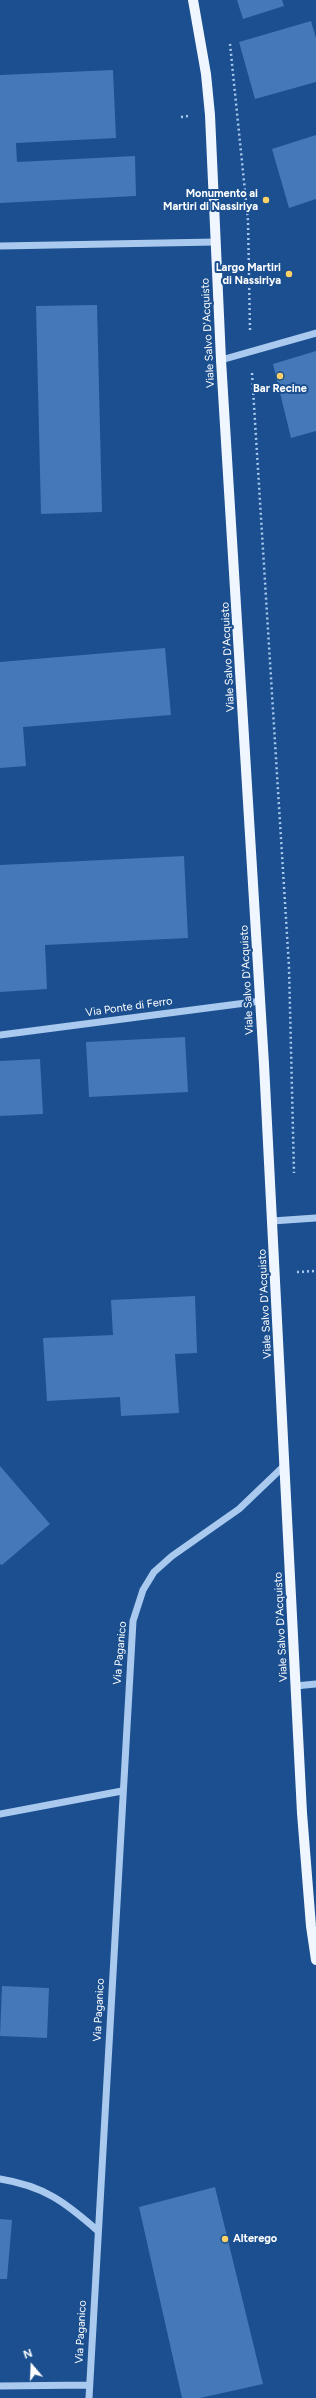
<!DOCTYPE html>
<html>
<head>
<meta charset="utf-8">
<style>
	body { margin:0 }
	#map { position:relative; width:316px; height:2398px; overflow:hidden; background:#1b4f8f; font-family:Figtree,sans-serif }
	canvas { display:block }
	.north { position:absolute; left:12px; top:2346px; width:40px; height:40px; -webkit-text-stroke:3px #1b4f8f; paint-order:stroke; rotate:341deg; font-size:11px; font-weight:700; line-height:16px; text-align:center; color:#fff }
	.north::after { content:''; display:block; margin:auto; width:14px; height:18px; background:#fff; clip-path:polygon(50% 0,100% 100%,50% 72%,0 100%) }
</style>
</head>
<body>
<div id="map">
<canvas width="316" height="2398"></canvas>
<div class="north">N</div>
</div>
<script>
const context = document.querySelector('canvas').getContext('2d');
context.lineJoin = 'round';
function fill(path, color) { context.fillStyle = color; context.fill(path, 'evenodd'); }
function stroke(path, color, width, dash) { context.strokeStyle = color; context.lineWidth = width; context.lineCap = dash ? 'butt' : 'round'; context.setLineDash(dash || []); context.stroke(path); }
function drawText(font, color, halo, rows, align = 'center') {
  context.font = font + ' Figtree,sans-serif'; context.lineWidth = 4; context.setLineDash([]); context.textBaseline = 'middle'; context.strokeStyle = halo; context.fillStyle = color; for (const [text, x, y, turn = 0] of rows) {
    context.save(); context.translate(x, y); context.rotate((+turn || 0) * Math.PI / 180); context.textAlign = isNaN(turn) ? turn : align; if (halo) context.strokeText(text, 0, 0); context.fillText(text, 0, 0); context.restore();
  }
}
const building = new Path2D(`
	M237 0H282L284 6 243 19Z
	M311 21 316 38V82L255 99 239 42Z
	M113 70 116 138 16 143 17 162 135 156 136 196 0 203V75Z
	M316 135V199L289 208 272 149Z
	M97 305 102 512 41 514 36 306Z
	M316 351V431L291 438 273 364Z
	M165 648 171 715 23 727 26 766 0 768V662Z
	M184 856 188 938 45 945 47 989 0 992V865Z
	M185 1037 188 1092 89 1097 86 1042Z
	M40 1059 43 1114 0 1116V1061Z
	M195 1296 197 1353 175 1354 179 1413 121 1416 120 1397 47 1401 43 1338 113 1335 111 1300Z
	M0 1466 50 1524 2 1565 0 1564Z
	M2 1986 49 1988 47 2038 0 2036Z
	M215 2187 263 2384 200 2398H182L139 2207Z
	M0 2219 12 2220 7 2279H0Z`);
const path = new Path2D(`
	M230 44 248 221 250 330
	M181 117 188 116
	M252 373 289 967 294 1173
	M297 1272 316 1271`);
const minor = new Path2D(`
	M0 246 216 242
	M221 360 316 333
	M0 1035 261 1001
	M272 1221 316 1218
	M295 1686 316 1684
	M0 1814 122 1791
	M0 2179C44 2186 65 2202 98 2231
	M0 2386 89 2385
	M89 2398 133 1621 143 1590 154 1572 172 1556 239 1509 285 1465`);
const major = new Path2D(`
	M193 0 206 74 210 115 221 360 264 1064 302 1813 311 1926 316 1960`);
const markers = [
	[266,200,4,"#ffd166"],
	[289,274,4,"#ffd166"],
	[280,376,4,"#ffd166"],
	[225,2239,4,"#ffd166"]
];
const poiNames = [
	["Monumento ai",258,194],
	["Martiri di Nassiriya",258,207],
	["Largo Martiri",281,268],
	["di Nassiriya",281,281],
	["Bar Recine",280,389,"center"],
	["Alterego",233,2239,"left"]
];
const streetNames = [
	["Viale Salvo D'Acquisto",208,333,-93],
	["Viale Salvo D'Acquisto",228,657,-93],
	["Viale Salvo D'Acquisto",247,980,-93],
	["Via Ponte di Ferro",129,1007,-8],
	["Viale Salvo D'Acquisto",265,1304,-93],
	["Viale Salvo D'Acquisto",281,1627,-93],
	["Via Paganico",120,1653,-85],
	["Via Paganico",99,2010,-87],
	["Via Paganico",81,2332,-87]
];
fill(building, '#4478b7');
stroke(path, '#a9c9ee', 2.5, [2, 3]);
stroke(minor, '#a9c9ee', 7);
stroke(major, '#f0f6ff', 10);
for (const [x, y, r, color] of markers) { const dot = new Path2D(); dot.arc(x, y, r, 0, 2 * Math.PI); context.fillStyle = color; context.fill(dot); stroke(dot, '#1b4f8f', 1.5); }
drawText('bold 11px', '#fff', '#1b4f8f', poiNames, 'right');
drawText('11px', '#fff', '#1b4f8f', streetNames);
</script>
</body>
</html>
